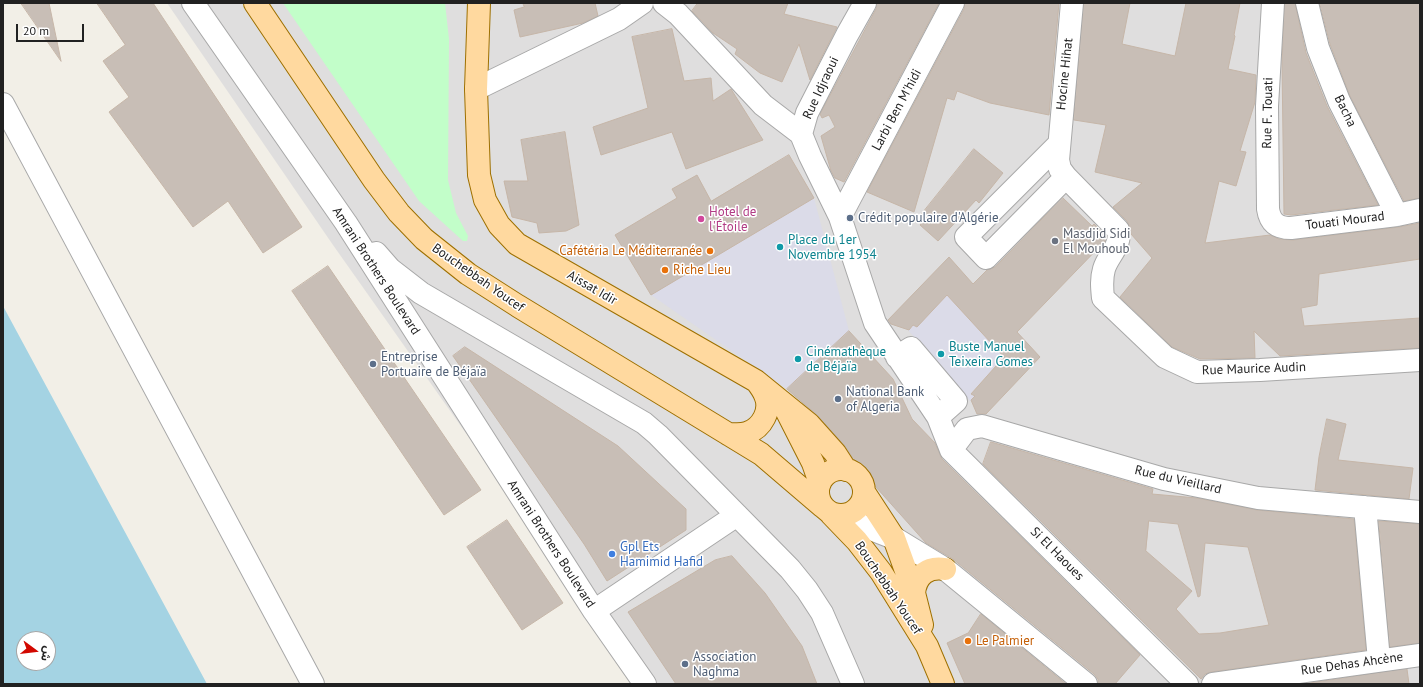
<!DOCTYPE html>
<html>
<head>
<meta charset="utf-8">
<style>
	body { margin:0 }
	#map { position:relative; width:1423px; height:687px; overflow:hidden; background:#f2efe7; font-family:"PT Sans","Noto Sans Arabic",sans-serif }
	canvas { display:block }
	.frame { position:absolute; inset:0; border:4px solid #212121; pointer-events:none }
	.north { position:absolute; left:16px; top:631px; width:40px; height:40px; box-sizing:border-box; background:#fff; border:1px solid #a6a6a6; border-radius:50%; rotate:105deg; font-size:11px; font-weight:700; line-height:16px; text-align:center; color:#212121 }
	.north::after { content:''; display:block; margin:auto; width:14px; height:18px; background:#d20800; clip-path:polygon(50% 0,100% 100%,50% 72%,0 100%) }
	.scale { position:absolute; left:16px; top:24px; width:68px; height:18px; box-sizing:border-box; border:2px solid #212121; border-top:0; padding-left:5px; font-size:12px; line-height:14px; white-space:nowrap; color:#212121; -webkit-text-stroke:3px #fff; paint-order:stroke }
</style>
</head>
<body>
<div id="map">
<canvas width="1423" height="687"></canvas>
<div class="frame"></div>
<div class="north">ش</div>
<div class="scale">20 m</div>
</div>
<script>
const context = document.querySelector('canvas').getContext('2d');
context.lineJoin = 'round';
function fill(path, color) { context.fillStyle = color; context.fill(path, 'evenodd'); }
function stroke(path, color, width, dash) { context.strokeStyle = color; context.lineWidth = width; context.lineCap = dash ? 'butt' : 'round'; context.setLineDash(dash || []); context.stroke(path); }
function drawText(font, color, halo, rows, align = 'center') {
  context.font = font + ' "PT Sans",sans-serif'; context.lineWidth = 3; context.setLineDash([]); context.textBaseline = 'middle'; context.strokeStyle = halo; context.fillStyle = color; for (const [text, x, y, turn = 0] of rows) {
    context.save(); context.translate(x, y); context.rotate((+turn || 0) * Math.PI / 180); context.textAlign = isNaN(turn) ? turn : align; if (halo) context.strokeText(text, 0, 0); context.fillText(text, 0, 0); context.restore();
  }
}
const residential = new Path2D(`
	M167 3H1420V684H643L333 245Z`);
const park = new Path2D(`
	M283 3H445L449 39 448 180 456 213 468 236 467 241H463L419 201Z`);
const plaza = new Path2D(`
	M814 198 849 331 787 389 651 295Z
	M947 295 1004 357 971 393 975 396 970 401 908 330 913 325 917 327Z`);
const water = new Path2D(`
	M3 306 207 684H3ZM24 639H48V663H24Z`);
const building = new Path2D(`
	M21 3H49L61 61Z
	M97 3H153L302 227 263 253 228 201 193 227 109 112 129 97 103 61 125 45Z
	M523 3H595L598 16 583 23 520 37 514 10 524 7Z
	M698 3H788L784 14 837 27 810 80 799 44 782 82 760 73 735 54 737 49 713 33 692 11Z
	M877 3H939L844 182 835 178 831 171 821 136 835 127 829 115 822 118 820 114 876 9Z
	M965 3H1059L1049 115 990 103 957 91 954 100 947 98 914 212 867 192 964 9Z
	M1084 3H1130L1122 44 1175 56 1186 3H1240L1234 35 1235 36 1228 69 1256 75 1255 102 1240 151 1246 152 1236 186 1219 181 1205 243 1270 235 1279 239 1293 240 1399 227 1420 223V259L1319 274 1317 305 1301 308 1304 326 1420 318V348L1280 356 1254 331 1255 358 1200 359 1172 347 1120 297 1152 258 1131 234 1130 228 1127 221 1113 207 1142 183 1095 172 1106 125 1074 120Z
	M1285 3H1295L1306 53 1327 106 1378 205 1291 215 1284 214 1282 62Z
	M1320 3H1420V198L1404 201 1350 96 1330 44Z
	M672 29 684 81 711 78 713 101 731 89 763 140 686 169 672 132 601 155 593 127 648 108 632 37Z
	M565 132 579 225 566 231 539 233 537 223 512 217 504 181H528L521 140Z
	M974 149 1003 173 979 203 976 200 938 241 920 225 927 217 921 215Z
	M789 155 814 198 651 295 615 235 677 198 672 189 697 175 711 201Z
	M1063 198 1092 226 1094 224 1106 236 1105 241 1017 332 1040 357 986 414H977L971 400 975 396 971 394 1004 357 947 295 917 327 913 325 909 330 891 324 888 320 949 257 973 284 987 270 995 267Z
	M328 266 481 490 444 515 292 291Z
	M849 331 893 379 912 419 935 443 942 459 1140 655 1115 684H1098V679L1094 674 953 559 926 543 858 467 845 446 818 416 787 389Z
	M465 347 618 446 686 509V530L607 581 584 544 453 356Z
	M1327 419 1346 424 1338 460 1413 468 1409 499 1315 490 1319 457Z
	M991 442 1153 489 1152 494 1197 498 1257 510 1354 519 1366 650 1211 672 1205 674 1201 679 983 464ZM1149 521 1178 524 1198 597 1200 596 1205 543 1248 547 1269 625 1220 633 1199 634 1176 609 1192 591 1146 551Z
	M507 520 563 603 522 630 467 547Z
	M1379 521 1420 524V643L1390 647Z
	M732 556 765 593 802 646 817 684H676L628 612 715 560Z
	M981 614 1066 684H965L947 643 968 633Z
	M1407 669 1409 684H1303Z`);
const minor = new Path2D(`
	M193 3 346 223 594 611 645 684
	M664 3 678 14 763 105 801 134
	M865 3 847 35 807 113 801 134 810 156 840 217 875 323 938 417 951 450 1187 684
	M1072 3 1058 160 1060 169 1066 177 1118 230C1122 246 1108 255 1104 269 1101 279 1102 288 1103 298L1165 357 1197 372 1260 370 1420 360
	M1273 3 1267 106 1268 209C1270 222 1277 228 1291 228L1397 215 1420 210
	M1307 3 1318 48 1339 101 1397 215
	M476 89 619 19 642 3
	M3 104 313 684
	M1058 145 966 237 986 258 1066 177
	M840 217 953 3
	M376 253 390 269 421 293 644 423 658 435 790 569 807 590 822 613 853 684
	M897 357 911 348 956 401 938 417
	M951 450 967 429 982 426 1164 479 1258 498 1420 512
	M1365 507 1379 660
	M838 516 894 538 945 569 1086 684
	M594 611 737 515
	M1213 684 1420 655`);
const major = new Path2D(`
	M255 3 374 180 399 213 424 239 468 274 518 306 761 454 823 507
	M479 3 476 89 479 175 485 200 499 225 517 244 756 381 809 424 835 453 846 470
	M785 408 813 463 820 483
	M728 434C734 434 741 435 747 433 762 428 772 410 765 395 763 390 760 386 757 382
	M818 492a23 23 0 1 1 46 0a23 23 0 1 1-46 0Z
	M864 492 894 538 914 593 922 625
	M831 514 857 541 881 572 927 646 943 684
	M914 593C916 575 928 566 945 569`);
const markers = [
	[850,218,4,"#5c6f8a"],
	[701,219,4,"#d1479c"],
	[1055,241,4,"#6b7280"],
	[780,247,4,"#0f9aa8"],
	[710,251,4,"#e8710a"],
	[665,270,4,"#e8710a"],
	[941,354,4,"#0f9aa8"],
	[798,359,4,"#0f9aa8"],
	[373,364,4,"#5c6f8a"],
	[838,399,4,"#5c6f8a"],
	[612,554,4,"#3f7fe0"],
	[968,641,4,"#e8710a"],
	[685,664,4,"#5c6f8a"]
];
const streetNames = [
	["Hocine Hihat",1065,74,-84],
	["Rue Idjraoui",821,88,-65],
	["Larbi Ben M'hidi",897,110,-62],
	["Bacha",1345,111,64],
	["Rue F. Touati",1268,113,-89],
	["Touati Mourad",1345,221,-7],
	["Amrani Brothers Boulevard",376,271,57],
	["Bouchebbah Youcef",478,278,35],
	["Aissat Idir",592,288,30],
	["Rue Maurice Audin",1254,369,-2],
	["Rue du Vieillard",1178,480,13],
	["Amrani Brothers Boulevard",551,544,57],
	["Si El Haoues",1057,554,45],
	["Bouchebbah Youcef",888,588,56],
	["Rue Dehas Ahcène",1352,664,-8]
];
const hotelNames = [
	["Hotel de",709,212],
	["l'Étoile",709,227]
];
const serviceNames = [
	["Crédit populaire d'Algérie",858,218],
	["Entreprise",381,357],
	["Portuaire de Béjaïa",381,372],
	["National Bank",846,392],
	["of Algeria",846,407],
	["Association",693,657],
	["Naghma",693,672]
];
const worshipNames = [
	["Masdjid Sidi",1063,234],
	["El Mouhoub",1063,249]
];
const cultureNames = [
	["Place du 1er",788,240],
	["Novembre 1954",788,255],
	["Buste Manuel",949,347],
	["Teixeira Gomes",949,362],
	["Cinémathèque",806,352],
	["de Béjaïa",806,367]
];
const foodNames = [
	["Cafétéria Le Méditerranée",702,251,"right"],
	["Riche Lieu",673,270],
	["Le Palmier",976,641]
];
const shopNames = [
	["Gpl Ets",620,547],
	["Hamimid Hafid",620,562]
];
fill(residential, '#dfdede');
fill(park, '#c2fec9');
fill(plaza, '#dbdbe8');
fill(water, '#a4d3e3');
fill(building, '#c8beb6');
stroke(building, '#c6b6a8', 1);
stroke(minor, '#a8a8a8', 24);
stroke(major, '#9e7000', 24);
stroke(minor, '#fff', 22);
stroke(major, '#ffd99f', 22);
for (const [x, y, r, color] of markers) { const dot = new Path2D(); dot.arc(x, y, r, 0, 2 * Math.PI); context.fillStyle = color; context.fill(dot); stroke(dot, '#fff', 1.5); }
drawText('13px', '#212121', '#fff', streetNames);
drawText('13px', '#b23c85', '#fff', hotelNames, 'left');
drawText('13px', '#4e5e75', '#fff', serviceNames, 'left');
drawText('13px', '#5b616d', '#fff', worshipNames, 'left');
drawText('13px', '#0d838f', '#fff', cultureNames, 'left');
drawText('13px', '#c56008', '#fff', foodNames, 'left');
drawText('13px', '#366cbe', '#fff', shopNames, 'left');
</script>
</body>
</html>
